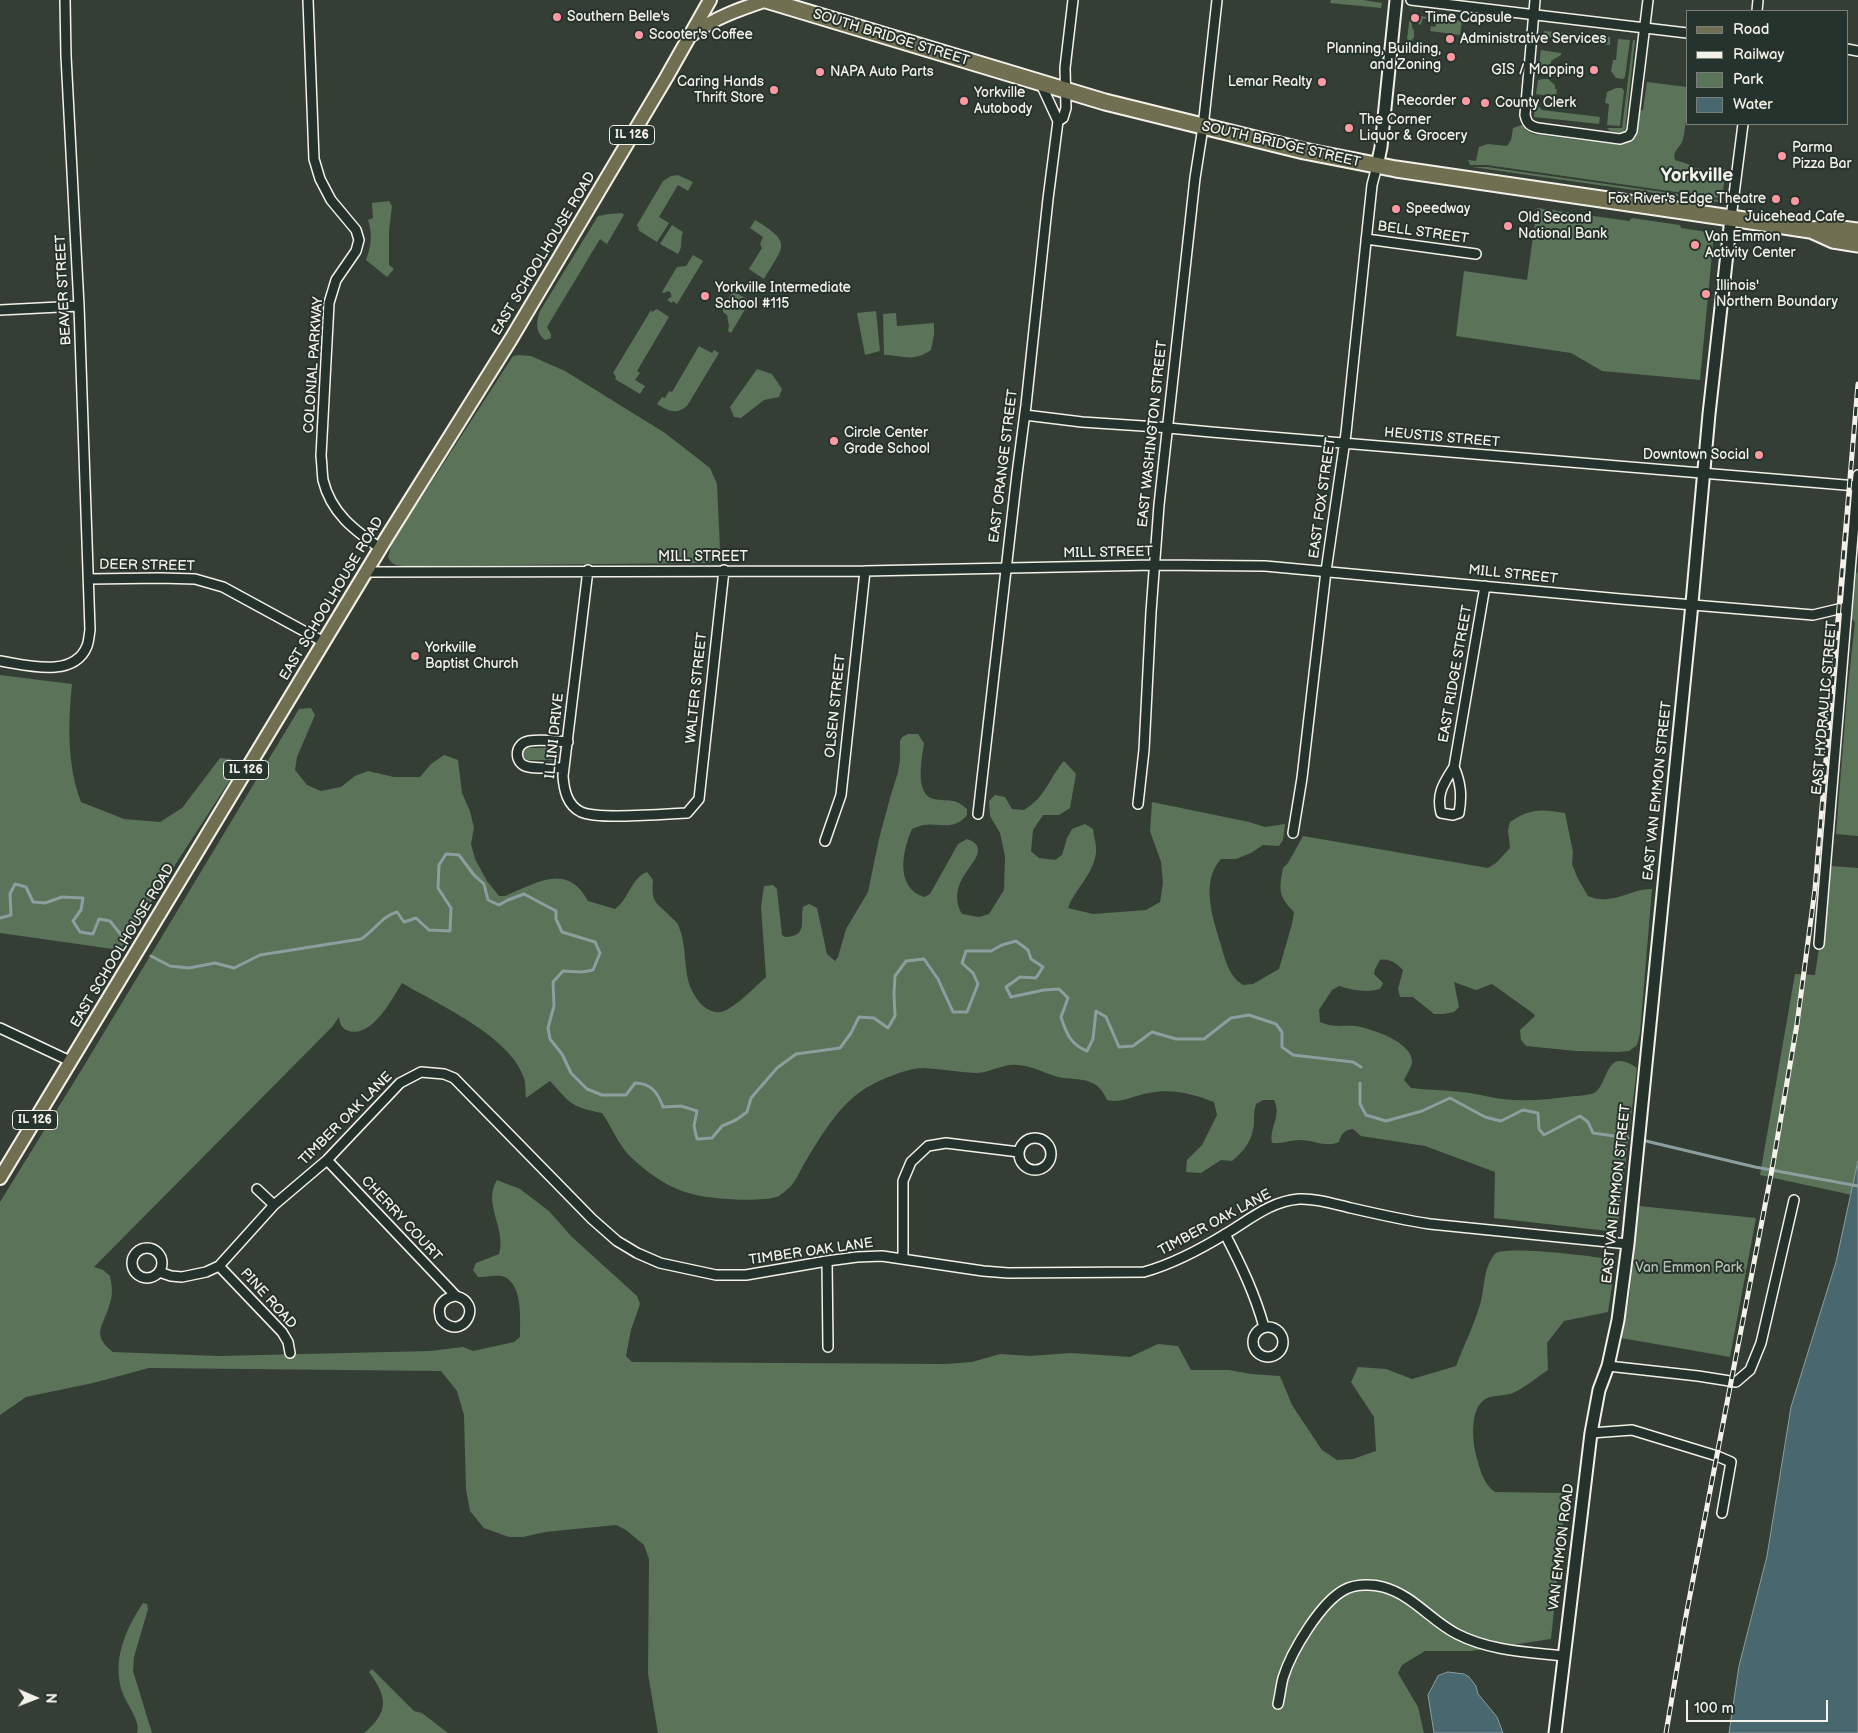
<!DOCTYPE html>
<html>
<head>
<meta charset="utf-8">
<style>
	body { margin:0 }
	#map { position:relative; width:1858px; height:1733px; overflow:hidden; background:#343e35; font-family:"Balsamiq Sans",sans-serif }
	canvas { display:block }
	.legend { position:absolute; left:1686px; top:10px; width:162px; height:115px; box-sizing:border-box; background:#26332d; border:1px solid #787f78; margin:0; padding:6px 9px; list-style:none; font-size:15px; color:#f4f1e8 }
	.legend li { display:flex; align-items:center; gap:10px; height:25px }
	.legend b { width:25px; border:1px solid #787f78 }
	.north { position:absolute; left:10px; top:1673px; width:50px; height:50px; -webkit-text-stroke:4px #26332d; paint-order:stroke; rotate:91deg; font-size:14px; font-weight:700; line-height:20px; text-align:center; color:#f4f1e8 }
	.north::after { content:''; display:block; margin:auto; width:18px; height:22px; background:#f4f1e8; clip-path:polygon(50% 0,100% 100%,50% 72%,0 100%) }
	.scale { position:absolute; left:1686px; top:1700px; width:142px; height:22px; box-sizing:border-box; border:2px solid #f4f1e8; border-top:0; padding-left:6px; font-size:15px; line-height:18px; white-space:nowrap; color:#f4f1e8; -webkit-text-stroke:4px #26332d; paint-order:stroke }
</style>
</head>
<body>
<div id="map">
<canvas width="1858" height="1733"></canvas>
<ul class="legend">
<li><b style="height:6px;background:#716f52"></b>Road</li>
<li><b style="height:6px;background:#f4f1e8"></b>Railway</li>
<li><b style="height:14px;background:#5a7359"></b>Park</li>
<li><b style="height:14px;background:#48676e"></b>Water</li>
</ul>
<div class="north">N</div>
<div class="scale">100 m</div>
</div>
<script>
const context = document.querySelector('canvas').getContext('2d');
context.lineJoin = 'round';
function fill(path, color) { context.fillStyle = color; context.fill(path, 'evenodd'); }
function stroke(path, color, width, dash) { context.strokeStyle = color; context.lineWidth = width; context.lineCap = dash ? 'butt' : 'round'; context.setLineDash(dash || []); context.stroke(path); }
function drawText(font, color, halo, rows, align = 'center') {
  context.font = font + ' "Balsamiq Sans",sans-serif'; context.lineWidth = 4; context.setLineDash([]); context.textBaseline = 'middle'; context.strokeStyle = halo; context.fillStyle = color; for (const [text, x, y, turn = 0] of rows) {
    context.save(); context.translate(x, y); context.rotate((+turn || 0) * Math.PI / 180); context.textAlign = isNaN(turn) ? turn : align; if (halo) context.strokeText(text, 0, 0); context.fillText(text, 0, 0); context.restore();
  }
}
const green = new Path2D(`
	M1331 0H1363L1382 3 1381 8 1330 3Z
	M1410 15 1462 21 1460 35 1430 31 1431 26 1435 27 1437 22 1423 18 1421 24 1419 25 1417 18 1416 17C1410 22 1411 25 1414 31V37L1411 41H1409L1407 39Z
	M1544 31 1610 37V45L1553 39 1551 37 1548 39 1549 42 1546 44H1542Z
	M1618 39 1630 40 1625 77 1623 79 1616 78 1611 71 1613 60H1616Z
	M1633 40H1635L1625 130 1622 133 1610 131 1607 128H1622Z
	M1541 50 1561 53V55L1551 61V64L1555 67 1547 69 1539 65Z
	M1544 79H1548L1555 85V89H1557L1556 97 1536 94 1538 80Z
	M1647 82 1687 87C1687 105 1687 122 1683 139 1681 148 1672 150 1675 160L1688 164 1693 168 1702 169 1708 175H1713L1716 170 1723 171V169H1726L1722 197 1718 198 1487 165H1470L1468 160 1476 161 1479 147 1488 144 1507 146 1511 140 1513 128 1522 125 1526 130 1533 134 1619 145C1638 143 1637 126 1639 111L1643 110Z
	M1616 88H1622L1624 91 1620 126 1607 125 1609 104 1605 103 1607 92Z
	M1535 102 1542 110 1600 117 1599 124 1534 117Z
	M1472 167H1487L1719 200 1718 202Z
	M678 175 693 182 688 191 678 185 659 217 669 223 657 242 638 230 639 229 637 225 663 181 671 176Z
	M389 201 392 206 389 230V265L394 269 387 277 366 260C371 246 373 235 368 220L373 218 372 203Z
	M1537 208 1629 221 1632 218 1680 225 1681 228 1714 233 1700 380 1602 371 1571 353 1456 336 1464 271 1527 280Z
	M609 214 622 213 624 215 607 244 600 239 547 327 551 334V338L545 340C535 332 536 322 540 311L598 216Z
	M755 220C793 243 784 245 764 279L749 269 762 248 760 244 763 237 750 228Z
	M672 225 683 232C679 241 684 245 678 254L660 244Z
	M693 255 703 261 677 304 673 301 672 303 667 300 672 296 671 295V293L668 291 664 293 662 292 677 267 686 266Z
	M733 291 750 301 731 333 728 331 729 326 727 315 723 312V307Z
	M657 309 669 317 637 371 640 373 635 380 645 386 640 394 615 379 616 377 613 373 651 310 652 312Z
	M876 311 880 351 865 355 857 313Z
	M896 313 897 326 934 323V335L931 350C912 363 904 355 884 355L883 314Z
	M699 346 712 353 714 350 719 353 687 406C676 415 668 411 657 404L662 397 665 398 669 391 672 392Z
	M519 355 531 356 565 371 665 433 710 468 717 484 720 549 715 561 706 563 408 566C398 566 392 566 388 557L392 543 513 356Z
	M757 369 772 374 782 389 779 397 764 400 741 418 734 417 730 407Z
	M1858 570V836L1836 834 1847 696 1855 622 1852 619 1856 574Z
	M0 675 72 684C68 723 67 765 81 802L124 819 160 822 182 808 220 758 231 759 235 767 234 774 120 950 0 933Z
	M311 708 315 715 297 757 295 770 307 785 321 791 341 787 355 776 368 771 394 777H420L431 764 444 755 458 760 462 793 470 811 474 828 471 844 475 859 487 881 499 896H505C537 883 567 862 588 901L615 909C629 899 631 878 647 872L653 880C651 905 657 902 672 918 675 921 678 923 679 927 686 944 684 962 688 980 692 994 703 1014 721 1012 734 1009 756 986 766 977L761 907 764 886 773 885 777 889 782 935 785 937C808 936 800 923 803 907L809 904 817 908 827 954 835 961 838 957 846 929 868 892 879 839 890 798 898 772 900 760V741L902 737 908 734H918L924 743C922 758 914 795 934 799 949 802 954 797 967 809V815C953 832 940 822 923 825 919 826 915 828 912 829 902 852 895 887 924 897L930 894 958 844 967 839C972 841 977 843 978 849 980 864 945 882 962 914L979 917 989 914 1004 890 1005 856 1000 833 990 816 989 801 995 795 1005 797 1012 809 1024 810C1047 796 1048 779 1064 761L1076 774 1070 808 1059 815H1043L1033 830 1031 851 1039 858 1055 860 1062 855 1067 838 1072 829 1085 824 1093 829C1094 837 1097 846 1096 853 1093 875 1075 889 1068 908L1093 914 1146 910 1160 902 1163 883 1161 862 1150 831 1152 802 1249 822 1265 827 1285 824 1283 840 1279 846 1263 845 1251 853 1236 859H1221C1200 882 1213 919 1221 945 1224 956 1227 968 1234 977 1236 980 1240 983 1243 985L1253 984 1279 969 1292 924 1294 912C1278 896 1279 889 1283 868L1288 863 1303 836 1488 868 1496 863 1510 848 1508 830 1510 822C1531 808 1541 809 1565 813L1573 852 1572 864 1578 879 1588 896C1592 897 1596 899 1600 899 1618 901 1635 888 1652 889L1640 1033 1637 1045 1629 1051 1618 1052 1576 1051 1526 1046 1521 1040 1520 1030 1535 1016 1534 1014 1492 984 1476 990 1454 982 1459 1007 1454 1012 1443 1014H1434L1413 997H1400L1398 989 1403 970C1397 964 1390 958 1380 960L1375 969 1374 974 1383 983 1380 989C1366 993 1353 990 1339 986L1332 990 1319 1010 1320 1022C1335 1028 1341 1025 1355 1026 1370 1028 1413 1042 1412 1062 1412 1067 1406 1075 1404 1080L1411 1088C1427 1090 1444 1090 1461 1092 1475 1093 1488 1097 1502 1099 1526 1102 1551 1099 1575 1096 1580 1096 1589 1095 1594 1093 1609 1085 1604 1045 1637 1068L1617 1232 1494 1218 1495 1172 1425 1146 1361 1136 1353 1129C1344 1130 1341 1134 1339 1142 1326 1148 1313 1140 1300 1140 1290 1140 1282 1144 1272 1143 1269 1127 1282 1117 1274 1100H1263L1256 1104C1254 1111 1254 1116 1254 1124 1252 1141 1245 1150 1232 1161L1221 1160 1201 1173 1186 1172 1187 1160 1202 1145 1217 1115 1214 1102C1194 1094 1170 1088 1149 1093 1135 1095 1121 1104 1107 1100 1095 1071 1072 1084 1049 1074 1036 1069 1019 1062 1005 1066 995 1068 986 1073 976 1073 958 1072 940 1069 923 1068 907 1068 876 1081 863 1090 838 1106 819 1139 804 1164 800 1171 796 1180 791 1186 788 1189 782 1194 779 1196 762 1203 710 1199 692 1194 671 1189 650 1175 634 1160 619 1147 613 1129 602 1113 571 1107 571 1104 550 1081L526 1098C525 1092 526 1084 524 1078 510 1036 439 1005 402 983 392 999 372 1038 349 1031 341 1029 340 1023 339 1017L332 1027 94 1267 103 1270 110 1276C112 1285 113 1294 110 1303 104 1326 90 1334 113 1352L219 1356 430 1351 463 1347 473 1351 514 1342 520 1337C520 1320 523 1286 505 1277 499 1274 486 1277 478 1277L473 1270 476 1263 499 1254C507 1229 482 1204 497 1180L520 1189 549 1211 572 1237 637 1296 640 1304 631 1330 626 1356 632 1362 946 1364 972 1362 1000 1354 1030 1356 1071 1353 1130 1357 1158 1344 1178 1346 1191 1370H1229L1251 1374 1280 1376 1292 1405 1322 1450 1337 1460 1353 1459 1376 1451 1374 1417 1351 1382 1358 1367 1386 1369 1412 1379 1456 1366C1464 1345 1475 1323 1481 1301 1485 1286 1483 1268 1495 1254 1502 1245 1592 1256 1608 1259L1613 1279 1608 1312 1564 1321 1547 1343 1548 1370C1537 1377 1525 1388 1513 1393 1506 1396 1497 1395 1490 1397 1469 1403 1472 1439 1476 1455 1480 1469 1483 1484 1495 1492L1566 1493 1551 1639 1471 1651H1425L1402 1665 1398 1673 1418 1707 1424 1733H658L648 1674 649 1559 644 1545 626 1530 616 1525 545 1532 523 1537H509L484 1528 470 1511 466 1489 464 1415 457 1391 441 1371 149 1368 93 1383 26 1397 0 1415V1202L82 1069 299 709Z
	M527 748H554L558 749 559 757 554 760H527L522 755V751Z
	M1831 866 1858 868V1161L1852 1195 1760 1175 1795 974 1815 975Z
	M1639 1206 1756 1218 1730 1357 1621 1338 1629 1299Z
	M143 1603 147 1604 148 1609 134 1657 133 1671 152 1733H137C141 1721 127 1705 123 1694 111 1662 125 1630 143 1603Z
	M372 1669 414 1711 422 1713 448 1733H364C389 1712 388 1698 369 1672Z`);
const water = new Path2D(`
	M1858 1161V1733H1729L1739 1666 1767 1556 1791 1407 1836 1262Z
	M1448 1672 1464 1674 1469 1677 1476 1686 1478 1694 1497 1717 1503 1733H1434L1428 1695 1438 1676Z`);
const stream = new Path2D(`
	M0 918 11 915 10 894 15 884 26 887 33 902 45 903 62 897 83 898 81 910 73 921 80 932 93 934 99 919 110 921 126 941
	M151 956 170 966 189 968 215 963 234 968 260 955 361 939C374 931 382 916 397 912L404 922 416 918 429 930 450 931 451 908 438 888 439 865 446 854 459 855 474 875 484 884 488 900 499 905 508 900 524 894 556 911V919L562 932 595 942 600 953 593 970 582 972 563 971 553 982 554 1006 548 1028 550 1039 562 1054 571 1073 587 1089 602 1095H626L635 1083C651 1083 658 1093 663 1107L681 1106 697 1111 694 1126 697 1139 712 1138 722 1126 736 1120 747 1112 751 1098 777 1068 796 1054 840 1048 851 1033 859 1017 874 1018 888 1028 895 1016 894 994 895 976 906 961 924 959 938 979 953 1012H967L978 984 973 973 962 963 966 951H991L1002 945 1016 941 1028 950 1031 959 1043 967 1036 978 1020 977 1006 987 1011 997 1044 990 1059 989 1068 998 1061 1017C1066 1033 1071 1045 1087 1051L1093 1039 1096 1011 1106 1017 1119 1047 1133 1046 1152 1032 1176 1039H1204L1231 1018 1249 1015 1276 1024 1282 1032V1047L1293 1055 1353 1062 1361 1067
	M1360 1083V1104L1366 1115 1386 1121 1422 1111 1450 1098 1485 1117 1501 1121 1523 1110 1538 1113 1539 1129 1544 1135 1580 1116 1588 1122 1593 1133 1628 1138
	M1646 1141 1755 1167 1858 1186`);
const street = new Path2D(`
	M308 0 314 159 320 179 331 200 356 230 359 240 356 251 336 280 329 303 321 456C322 464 322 472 323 480 331 513 354 530 380 548
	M1411 0 1687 33
	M1535 0 1525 115C1527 124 1530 126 1538 128L1620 139 1629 136 1632 131 1648 0
	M1757 11 1758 0
	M1847 49 1858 51
	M1058 121 1063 118 1066 108 1065 68 1073 0
	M1731 218 1743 124
	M1366 239 1476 254
	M0 310 79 306
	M1025 415 1082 422 1158 427 1211 432 1857 486
	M588 570 563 776C564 790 567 805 581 812 598 820 665 814 687 813L699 799 724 570
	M366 572 865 571 1154 565 1265 566 1621 599 1813 615 1847 607
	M89 579 160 578 195 579 223 587 324 642
	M0 661C26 665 74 679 87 646 89 641 89 635 90 630L79 306 66 56 65 0
	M1454 767C1461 783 1462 796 1459 813L1453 815 1441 813C1436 793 1444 783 1454 767L1485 586
	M564 768C553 767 540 769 529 767 514 765 513 744 529 741 541 739 556 741 568 742
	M1138 804 1144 750 1151 612 1159 505 1195 178 1203 127 1217 0
	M978 814 1017 474 1026 405 1048 199 1058 121 1040 82
	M1293 833 1302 778 1326 571 1346 433 1367 232 1372 185 1377 166
	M825 841 841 795 865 571
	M1819 944 1858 475
	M0 1028 70 1061
	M1019 1154a16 16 0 1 1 32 0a16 16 0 1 1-32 0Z
	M327 1160 456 1296C483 1303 465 1337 446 1324 443 1322 440 1319 440 1315 437 1304 446 1297 456 1296
	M257 1189 274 1205
	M1225 1234C1241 1265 1255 1294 1264 1327
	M132 1263a15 15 0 1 1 30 0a15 15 0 1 1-30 0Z
	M903 1259V1181L911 1162 928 1146 946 1143 1019 1152
	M827 1261 828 1347
	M219 1266 282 1332 288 1342 290 1353
	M159 1272 171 1276 182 1277 206 1272 219 1266 274 1205 327 1160 400 1083 421 1072 444 1074 454 1078 592 1219 617 1241 637 1253 660 1263 716 1275H746L827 1261 857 1257 882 1256 983 1271 1008 1273 1144 1272C1173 1264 1201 1249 1227 1233 1249 1220 1271 1201 1299 1199 1316 1198 1334 1204 1351 1208 1377 1214 1403 1220 1430 1224L1628 1244
	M1253 1342a15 15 0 1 1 30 0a15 15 0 1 1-30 0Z
	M1608 1366 1698 1376 1736 1382 1750 1370 1761 1343 1794 1200
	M1591 1433 1632 1430 1717 1456 1731 1462 1722 1513
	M1278 1704C1280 1695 1281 1686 1283 1678 1291 1652 1321 1601 1346 1589 1356 1584 1373 1584 1383 1587 1413 1595 1431 1621 1457 1634 1490 1651 1528 1652 1564 1656`);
const secondary = new Path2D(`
	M1377 166 1381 147 1396 0
	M1555 1733 1591 1433 1599 1390 1608 1366 1618 1320 1628 1244 1691 614 1709 414 1731 218`);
const primary = new Path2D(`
	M693 34C716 17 740 9 767 0
	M0 1178 387 537 511 339 666 78 710 0`);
const highway = new Path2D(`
	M766 0 1105 102 1304 151 1396 169 1731 218 1810 230 1834 228 1858 231
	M1811 230 1833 240 1858 244`);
const rail = new Path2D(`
	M1666 1733 1685 1621 1773 1164 1797 1024 1815 889 1858 384`);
const markers = [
	[557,17,5,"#ff9aa2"],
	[1415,18,5,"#ff9aa2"],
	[639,35,5,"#ff9aa2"],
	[1450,39,5,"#ff9aa2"],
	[1451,57,5,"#ff9aa2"],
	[1594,70,5,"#ff9aa2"],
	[820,72,5,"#ff9aa2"],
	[1322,82,5,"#ff9aa2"],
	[774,90,5,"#ff9aa2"],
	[964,101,5,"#ff9aa2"],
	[1466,101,5,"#ff9aa2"],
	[1485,103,5,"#ff9aa2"],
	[1349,128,5,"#ff9aa2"],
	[1782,156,5,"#ff9aa2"],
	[1776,199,5,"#ff9aa2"],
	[1795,201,5,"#ff9aa2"],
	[1396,209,5,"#ff9aa2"],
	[1508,226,5,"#ff9aa2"],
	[1695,245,5,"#ff9aa2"],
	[1706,294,5,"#ff9aa2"],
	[705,296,5,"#ff9aa2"],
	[834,441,5,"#ff9aa2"],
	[1759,455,5,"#ff9aa2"],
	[415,656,5,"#ff9aa2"]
];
const shields = [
	[632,135,45],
	[246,770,45],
	[35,1120,45]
];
const shieldNames = [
	["IL 126",632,135],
	["IL 126",246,770],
	["IL 126",35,1120]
];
const poiNames = [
	["Southern Belle's",567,17],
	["Time Capsule",1425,18],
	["Scooter's Coffee",649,35],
	["Administrative Services",1460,39],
	["Planning, Building,",1441,49,"right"],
	["and Zoning",1441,65,"right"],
	["GIS / Mapping",1584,70,"right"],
	["NAPA Auto Parts",830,72],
	["Caring Hands",764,82,"right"],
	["Thrift Store",764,98,"right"],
	["Lemar Realty",1312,82,"right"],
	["Yorkville",974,93],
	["Autobody",974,109],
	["Recorder",1456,101,"right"],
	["County Clerk",1495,103],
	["The Corner",1359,120],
	["Liquor & Grocery",1359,136],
	["Parma",1792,148],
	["Pizza Bar",1792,164],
	["Fox River's Edge Theatre",1766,199,"right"],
	["Speedway",1406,209],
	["Juicehead Cafe",1795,217,"center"],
	["Old Second",1518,218],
	["National Bank",1518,234],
	["Van Emmon",1705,237],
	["Activity Center",1705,253],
	["Illinois'",1716,286],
	["Northern Boundary",1716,302],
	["Yorkville Intermediate",715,288],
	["School #115",715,304],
	["Circle Center",844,433],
	["Grade School",844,449],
	["Downtown Social",1749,455,"right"],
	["Yorkville",425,648],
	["Baptist Church",425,664]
];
const streetNames = [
	["SOUTH BRIDGE STREET",891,38,17],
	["SOUTH BRIDGE STREET",1281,145,13],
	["BELL STREET",1423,233,8],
	["EAST SCHOOLHOUSE ROAD",544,254,-59],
	["BEAVER STREET",64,290,-93],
	["COLONIAL PARKWAY",314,365,-86],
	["EAST WASHINGTON STREET",1153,434,-84],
	["HEUSTIS STREET",1442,438,5],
	["EAST ORANGE STREET",1004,466,-83],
	["EAST FOX STREET",1323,498,-82],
	["MILL STREET",1108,553,-1],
	["MILL STREET",703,557],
	["DEER STREET",147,566,1],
	["MILL STREET",1513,575,6],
	["EAST SCHOOLHOUSE ROAD",332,599,-59],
	["EAST RIDGE STREET",1456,674,-80],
	["WALTER STREET",697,688,-84],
	["OLSEN STREET",836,706,-84],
	["EAST HYDRAULIC STREET",1825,708,-85],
	["ILLINI DRIVE",555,736,-84],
	["EAST VAN EMMON STREET",1658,791,-84],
	["EAST SCHOOLHOUSE ROAD",123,946,-59],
	["TIMBER OAK LANE",346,1119,-45],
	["EAST VAN EMMON STREET",1617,1194,-84],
	["CHERRY COURT",401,1219,47],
	["TIMBER OAK LANE",1215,1223,-28],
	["TIMBER OAK LANE",811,1252,-8],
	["PINE ROAD",268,1299,48],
	["VAN EMMON ROAD",1562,1547,-83]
];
const parkNames = [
	["Van Emmon Park",1689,1268]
];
const districtNames = [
	["Yorkville",1697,176]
];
fill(green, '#5a7359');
fill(water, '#48676e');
stroke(water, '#8d9e9f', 1);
stroke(stream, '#8d9e9f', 3);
stroke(street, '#f4f1e8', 12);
stroke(secondary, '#f4f1e8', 15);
stroke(primary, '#f4f1e8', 16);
stroke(highway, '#f4f1e8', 19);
stroke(street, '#26332d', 9);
stroke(secondary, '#26332d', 11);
stroke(primary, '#716f52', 12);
stroke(highway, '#716f52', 15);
stroke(rail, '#f4f1e8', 5);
stroke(rail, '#26332d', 3, [9]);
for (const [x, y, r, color] of markers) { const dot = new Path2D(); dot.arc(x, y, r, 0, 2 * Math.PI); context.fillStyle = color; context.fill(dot); stroke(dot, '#26332d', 2); }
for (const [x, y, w] of shields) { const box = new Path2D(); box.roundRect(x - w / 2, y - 9.5, w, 19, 4); context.fillStyle = '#26332d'; context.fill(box); stroke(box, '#f4f1e8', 1); }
drawText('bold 12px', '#f4f1e8', null, shieldNames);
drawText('14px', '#f4f1e8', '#26332d', poiNames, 'left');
drawText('14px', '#f4f1e8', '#26332d', streetNames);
drawText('14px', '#b6bfaf', '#26332d', parkNames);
drawText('bold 19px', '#f4f1e8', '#26332d', districtNames);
</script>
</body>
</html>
